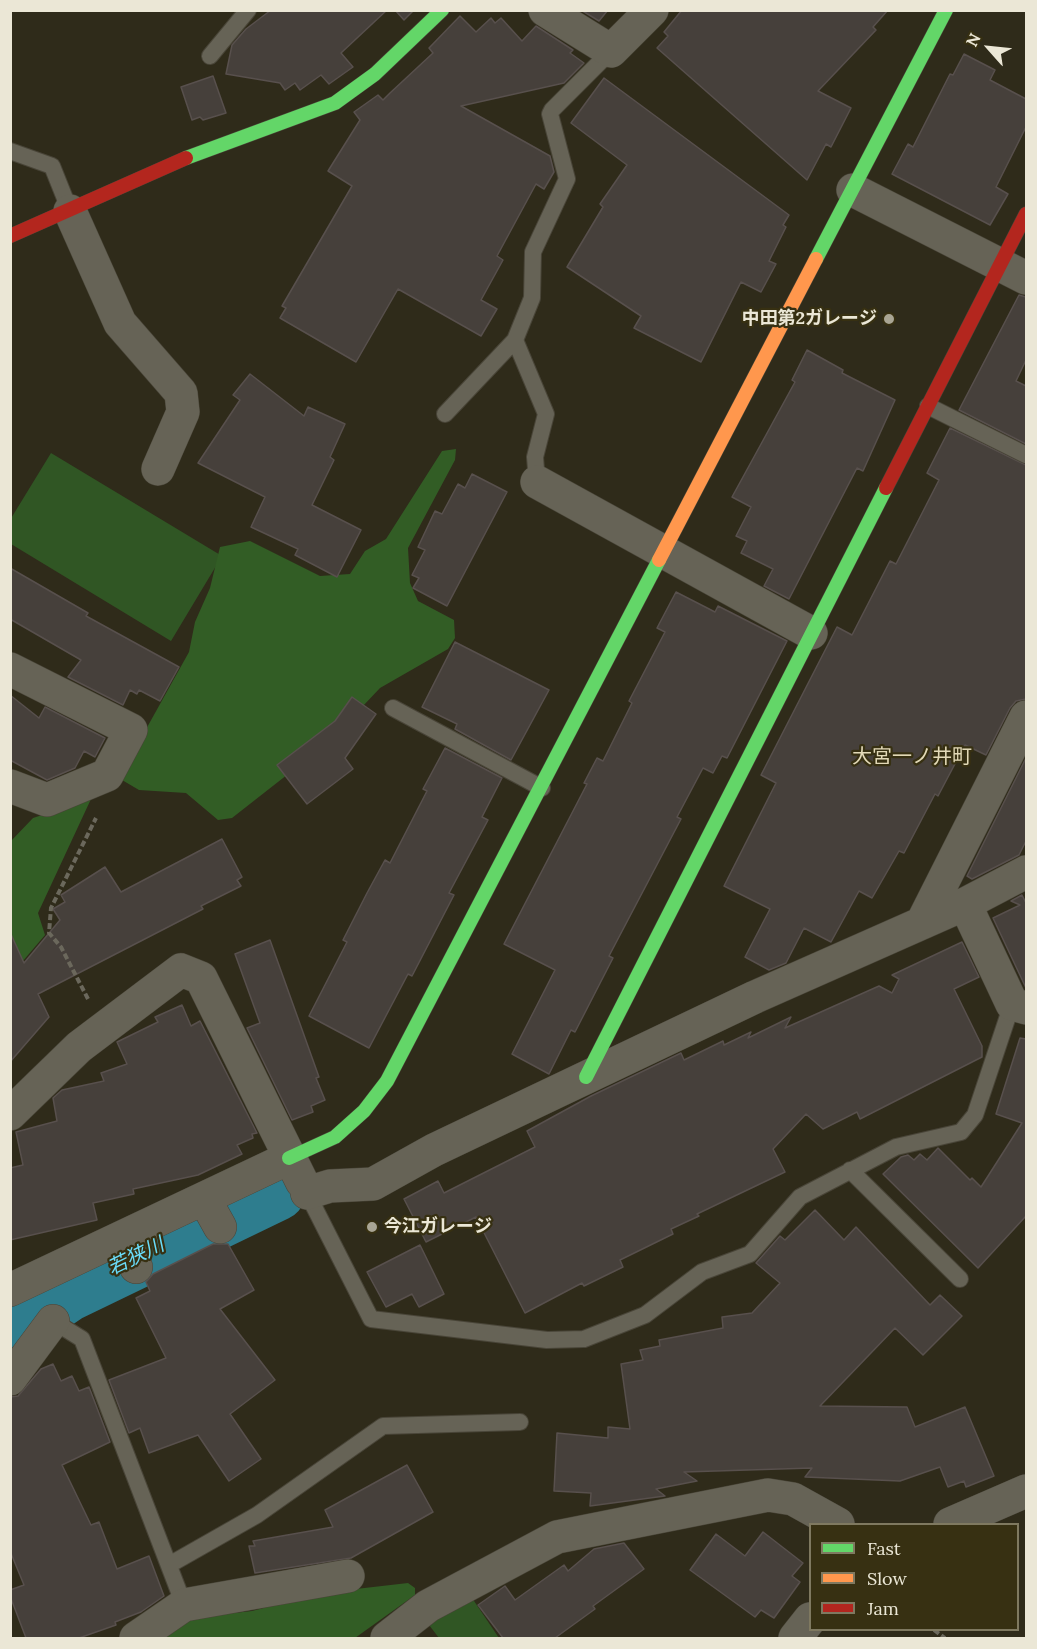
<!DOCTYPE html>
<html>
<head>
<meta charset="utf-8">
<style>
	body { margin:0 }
	#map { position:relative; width:1037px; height:1649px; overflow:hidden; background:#2f2b1a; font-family:Lora,serif }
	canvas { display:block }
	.frame { position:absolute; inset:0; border:12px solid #ebe7d6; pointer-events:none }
	.legend { position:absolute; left:809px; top:1523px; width:210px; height:108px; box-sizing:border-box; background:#373012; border:2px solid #7f7960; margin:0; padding:8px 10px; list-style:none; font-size:18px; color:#ebe7d6 }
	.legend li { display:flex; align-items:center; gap:12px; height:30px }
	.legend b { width:30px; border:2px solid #7f7960 }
	.north { position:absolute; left:959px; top:18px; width:60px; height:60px; -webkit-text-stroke:4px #373012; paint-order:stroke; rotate:297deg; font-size:16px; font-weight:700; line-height:24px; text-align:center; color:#ebe7d6 }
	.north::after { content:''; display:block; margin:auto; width:21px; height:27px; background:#ebe7d6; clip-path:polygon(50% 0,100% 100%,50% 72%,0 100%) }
</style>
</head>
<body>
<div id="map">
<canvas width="1037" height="1649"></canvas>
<div class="frame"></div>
<ul class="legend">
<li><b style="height:8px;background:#63d668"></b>Fast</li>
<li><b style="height:8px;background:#ff974d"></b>Slow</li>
<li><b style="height:8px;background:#b3261e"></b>Jam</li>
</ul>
<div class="north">N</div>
</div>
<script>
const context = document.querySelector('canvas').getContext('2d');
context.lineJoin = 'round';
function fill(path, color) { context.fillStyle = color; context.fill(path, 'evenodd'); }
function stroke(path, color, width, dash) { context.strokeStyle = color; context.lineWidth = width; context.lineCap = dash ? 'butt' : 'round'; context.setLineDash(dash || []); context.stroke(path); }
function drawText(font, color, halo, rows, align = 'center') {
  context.font = font + ' Lora,"Noto Sans JP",serif'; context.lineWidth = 4.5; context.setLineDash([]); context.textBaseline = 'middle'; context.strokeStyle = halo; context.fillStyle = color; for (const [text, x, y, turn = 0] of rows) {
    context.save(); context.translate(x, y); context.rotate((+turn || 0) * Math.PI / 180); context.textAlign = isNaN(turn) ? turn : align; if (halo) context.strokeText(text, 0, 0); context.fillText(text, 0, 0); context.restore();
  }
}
const green = new Path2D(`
	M51 453 222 556 171 641 11 544 10 520Z
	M470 1595 499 1638H439L429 1625Z`);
const forest = new Path2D(`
	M456 449 455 460 408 548 410 583 418 601 454 620 455 638 448 649 380 688 329 742 232 818 218 820 186 793 139 790 122 780 145 731 189 652 195 622 210 588 220 547 250 541 320 576 350 574 365 551 386 539 442 451Z
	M91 799 38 913 45 935 11 975V841L33 818Z
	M408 1583 415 1588V1595L355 1638H154L186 1621 206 1616 252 1611 321 1593Z`);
const river = new Path2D(`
	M10 1344 41 1308 66 1291 275 1190`);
const building = new Path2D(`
	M271 10H387L341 53 353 67 329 84 321 75 300 90 295 83 285 90 280 83 226 74 232 45 246 29Z
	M395 10H414L404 20Z
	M581 10H608L599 21Z
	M682 10H888L873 27 876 30 818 91 851 108 831 147 826 144 807 180 657 48 668 36 664 32Z
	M460 16 476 32 491 18 495 23 501 18 522 41 536 26 573 50 570 53 584 63 564 83 461 106 550 156 554 172 544 189 536 184 497 256 503 260 481 300 497 309 481 336 398 289 356 362 280 318 286 308 282 306 352 186 328 171 360 120 354 112 378 95 383 100 390 93 433 53 429 48Z
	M964 54 995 70 990 80 1026 99V127L996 187 1008 194 990 225 892 174 908 144 913 147 950 74 953 75Z
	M213 76 226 113 203 120 200 117 192 120 181 87Z
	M604 78 789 215 783 225 786 227 769 261 776 264 761 292 741 282 701 362 634 328 641 316 567 267 603 207 600 204 627 165 571 123Z
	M1019 295 1026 297V360L1016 381 1026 386V444L959 410Z
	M807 350 843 370 842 373 895 400 863 471 857 468 789 599 764 586 773 569 741 553 747 541 736 536 751 507 732 497 795 382 792 380Z
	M250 374 304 416 308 407 345 424 330 457 334 460 312 505 361 530 337 577 295 555 298 549 251 527 265 497 198 463 240 400 233 395Z
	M950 428 1026 465V699L1016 701 1010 708 986 755 965 745 938 796 935 794 904 853 899 851 872 898 859 891 831 942 804 928 786 963 769 970 745 957 770 909 724 886 776 783 761 775 837 627 852 635 890 561 896 564 939 480 927 473Z
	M472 474 507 492 447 606 413 588 419 578 412 575 425 550 418 547 435 511 442 514 458 484 465 488Z
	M10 568 88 613 86 616 179 667 160 701 139 690 137 694 130 690 123 705 68 677 81 660 10 619Z
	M676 592 715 612 718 606 787 641 727 758 722 756 713 773 703 768 677 817 681 819 609 956 613 958 575 1032 571 1030 549 1074 512 1054 555 970 504 944 587 784 584 783 597 758 603 761 632 703 629 701 665 632 657 628Z
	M455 642 549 690 511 760 455 729 457 724 422 707Z
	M10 695 39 718 45 707 105 738 95 757 84 751 75 768 47 780 10 760Z
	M352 697 376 714 345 758 353 769 307 804 277 765 335 721Z
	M445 748 502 778 482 817 488 820 449 893 454 895 412 976 408 974 369 1048 309 1016 347 942 343 940 367 893 385 860 390 863 427 791 423 789Z
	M1026 758V841L1019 855 972 879 967 876Z
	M222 839 242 877 237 880 241 886 201 906 203 909 38 994 49 1017 10 1062V932L24 963 60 920 53 909 65 902 61 895 105 867 121 892Z
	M1022 895 1026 903V988L993 918 1020 905 1011 901Z
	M270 940 319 1077 316 1078 325 1100 311 1106 313 1112 292 1120 247 1028 260 1023 235 954Z
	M962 942 979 977 954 989 982 1046V1057L860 1119 857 1112 823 1129 806 1114 773 1149 785 1172 697 1214 699 1216 671 1229 673 1234 620 1260 623 1267 584 1286 582 1283 525 1313 476 1217 426 1242 404 1199 438 1181 444 1193 535 1147 527 1131 591 1096 681 1053 684 1060 723 1041 724 1045 751 1032 748 1038 791 1017 785 1028 879 986 892 993 899 979 892 975Z
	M182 1005 191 1026 200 1021 257 1133 252 1134 253 1138 237 1145 242 1154 198 1175 133 1189 134 1194 93 1203 97 1220 10 1240V1168L23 1165 16 1132 57 1121 53 1098 62 1090 104 1081 101 1073 127 1064 117 1042 158 1022 155 1017Z
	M1020 1038 1026 1039V1216L978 1268 883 1174 901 1157 908 1155 914 1160 920 1154 927 1160 938 1148 970 1180 972 1178 981 1187 1022 1123 996 1114Z
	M815 1210 844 1240 856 1227 930 1305 940 1295 962 1316 923 1355 895 1328 820 1406 907 1407 915 1427 965 1407 994 1476 966 1487 964 1481 948 1487 940 1467 900 1481 805 1477 812 1468 684 1472 697 1481 656 1489 665 1496 590 1506 591 1493 554 1491 557 1433 608 1438V1427L630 1429 621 1364 643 1360 640 1350 660 1346 659 1340 723 1328 722 1317 752 1313 780 1283 756 1263 780 1236 785 1240Z
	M213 1244H228L254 1290 220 1309 275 1380 230 1414 261 1459 229 1481 198 1435 149 1453 140 1428 129 1433 109 1380 166 1358 136 1298 150 1291 146 1282 153 1274Z
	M420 1245 444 1294 419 1307 412 1294 386 1307 367 1272Z
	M53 1364 61 1381 72 1376 79 1391 89 1387 110 1442 62 1465 91 1525 99 1522 117 1569 149 1556 164 1596 141 1612 115 1622 116 1625 79 1638H26L10 1596V1590L24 1585 10 1551V1397L18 1396 41 1369Z
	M407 1465 433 1512 351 1558 255 1573 249 1546H255L253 1541 333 1527 325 1510Z
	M763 1532 803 1563 792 1576 800 1582 774 1618 761 1610 755 1617 690 1570 716 1534 745 1556Z
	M624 1543 644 1569 593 1606 595 1609 555 1638H503L478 1605 505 1586 515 1600 564 1565 568 1571 594 1549Z`);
const path = new Path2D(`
	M88 999 61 947 49 933 51 908 96 818
	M934 1630 945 1638`);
const lane = new Path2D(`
	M210 56 248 10
	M10 151 52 166 70 211
	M515 340 546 414 535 457 537 482
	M928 406 1026 455
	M445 414 515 340 532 298 533 252 567 179 550 114 552 110 611 51
	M393 708 542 788
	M850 1170 960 1279
	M305 1189 371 1319 547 1340 584 1339 645 1315 702 1272 750 1254 800 1197 896 1147 961 1132 975 1115 1012 1004
	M55 1317 53 1321 82 1339 184 1605
	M169 1565 257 1515 383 1426 520 1422`);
const street = new Path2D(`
	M545 10 611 51 652 10
	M853 190 1026 278
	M70 211 120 323 181 393 183 412 158 469
	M537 482 811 633
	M10 669 131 730 107 775 47 800 10 786
	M965 904 1012 1004 1026 1008
	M923 921 1026 717
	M10 1114 79 1047 181 970 201 978 302 1182
	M307 1193 330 1186 373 1184 434 1150 755 997 965 904 1026 872
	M205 1200 220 1227
	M124 1239 136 1267
	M10 1290 289 1158
	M10 1379 53 1321
	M950 1524 1026 1491
	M136 1638 184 1605 348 1576
	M387 1638 428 1606 557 1537 768 1495 793 1499 838 1524
	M795 1638 810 1619`);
const fast = new Path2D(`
	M186 158 335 103 375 74 442 10
	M816 259 946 10
	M586 1077 886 488
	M289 1158 335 1137 364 1111 387 1081 659 560`);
const slow = new Path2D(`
	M659 560 816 259`);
const jam = new Path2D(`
	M10 236 186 158
	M886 488 1026 214`);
const markers = [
	[889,319,6,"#a9a594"],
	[372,1227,6,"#a9a594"]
];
const poiNames = [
	["中田第2ガレージ",877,319],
	["今江ガレージ",384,1227,"left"]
];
const neighbourhoodNames = [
	["大宮一ノ井町",912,757]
];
const waterNames = [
	["若狭川",136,1257,-26]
];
fill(green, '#305624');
fill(forest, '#325d25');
stroke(river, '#2e7d8e', 63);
fill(building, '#46403b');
stroke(building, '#58504d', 1.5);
stroke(lane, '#494538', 18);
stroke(street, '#494538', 34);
stroke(fast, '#494538', 15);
stroke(slow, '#494538', 15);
stroke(jam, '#494538', 15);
stroke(path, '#6b685c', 4, [6, 3]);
stroke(lane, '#666356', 16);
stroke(street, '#666356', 33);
stroke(fast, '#63d668', 14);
stroke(slow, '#ff974d', 14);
stroke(jam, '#b3261e', 14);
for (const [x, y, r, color] of markers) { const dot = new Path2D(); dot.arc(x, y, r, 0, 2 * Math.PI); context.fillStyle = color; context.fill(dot); stroke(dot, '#373012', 2); }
drawText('bold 18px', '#ebe7d6', '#373012', poiNames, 'right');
drawText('20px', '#e2d9b7', '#373012', neighbourhoodNames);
drawText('italic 20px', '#6adcf9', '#373012', waterNames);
</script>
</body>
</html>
